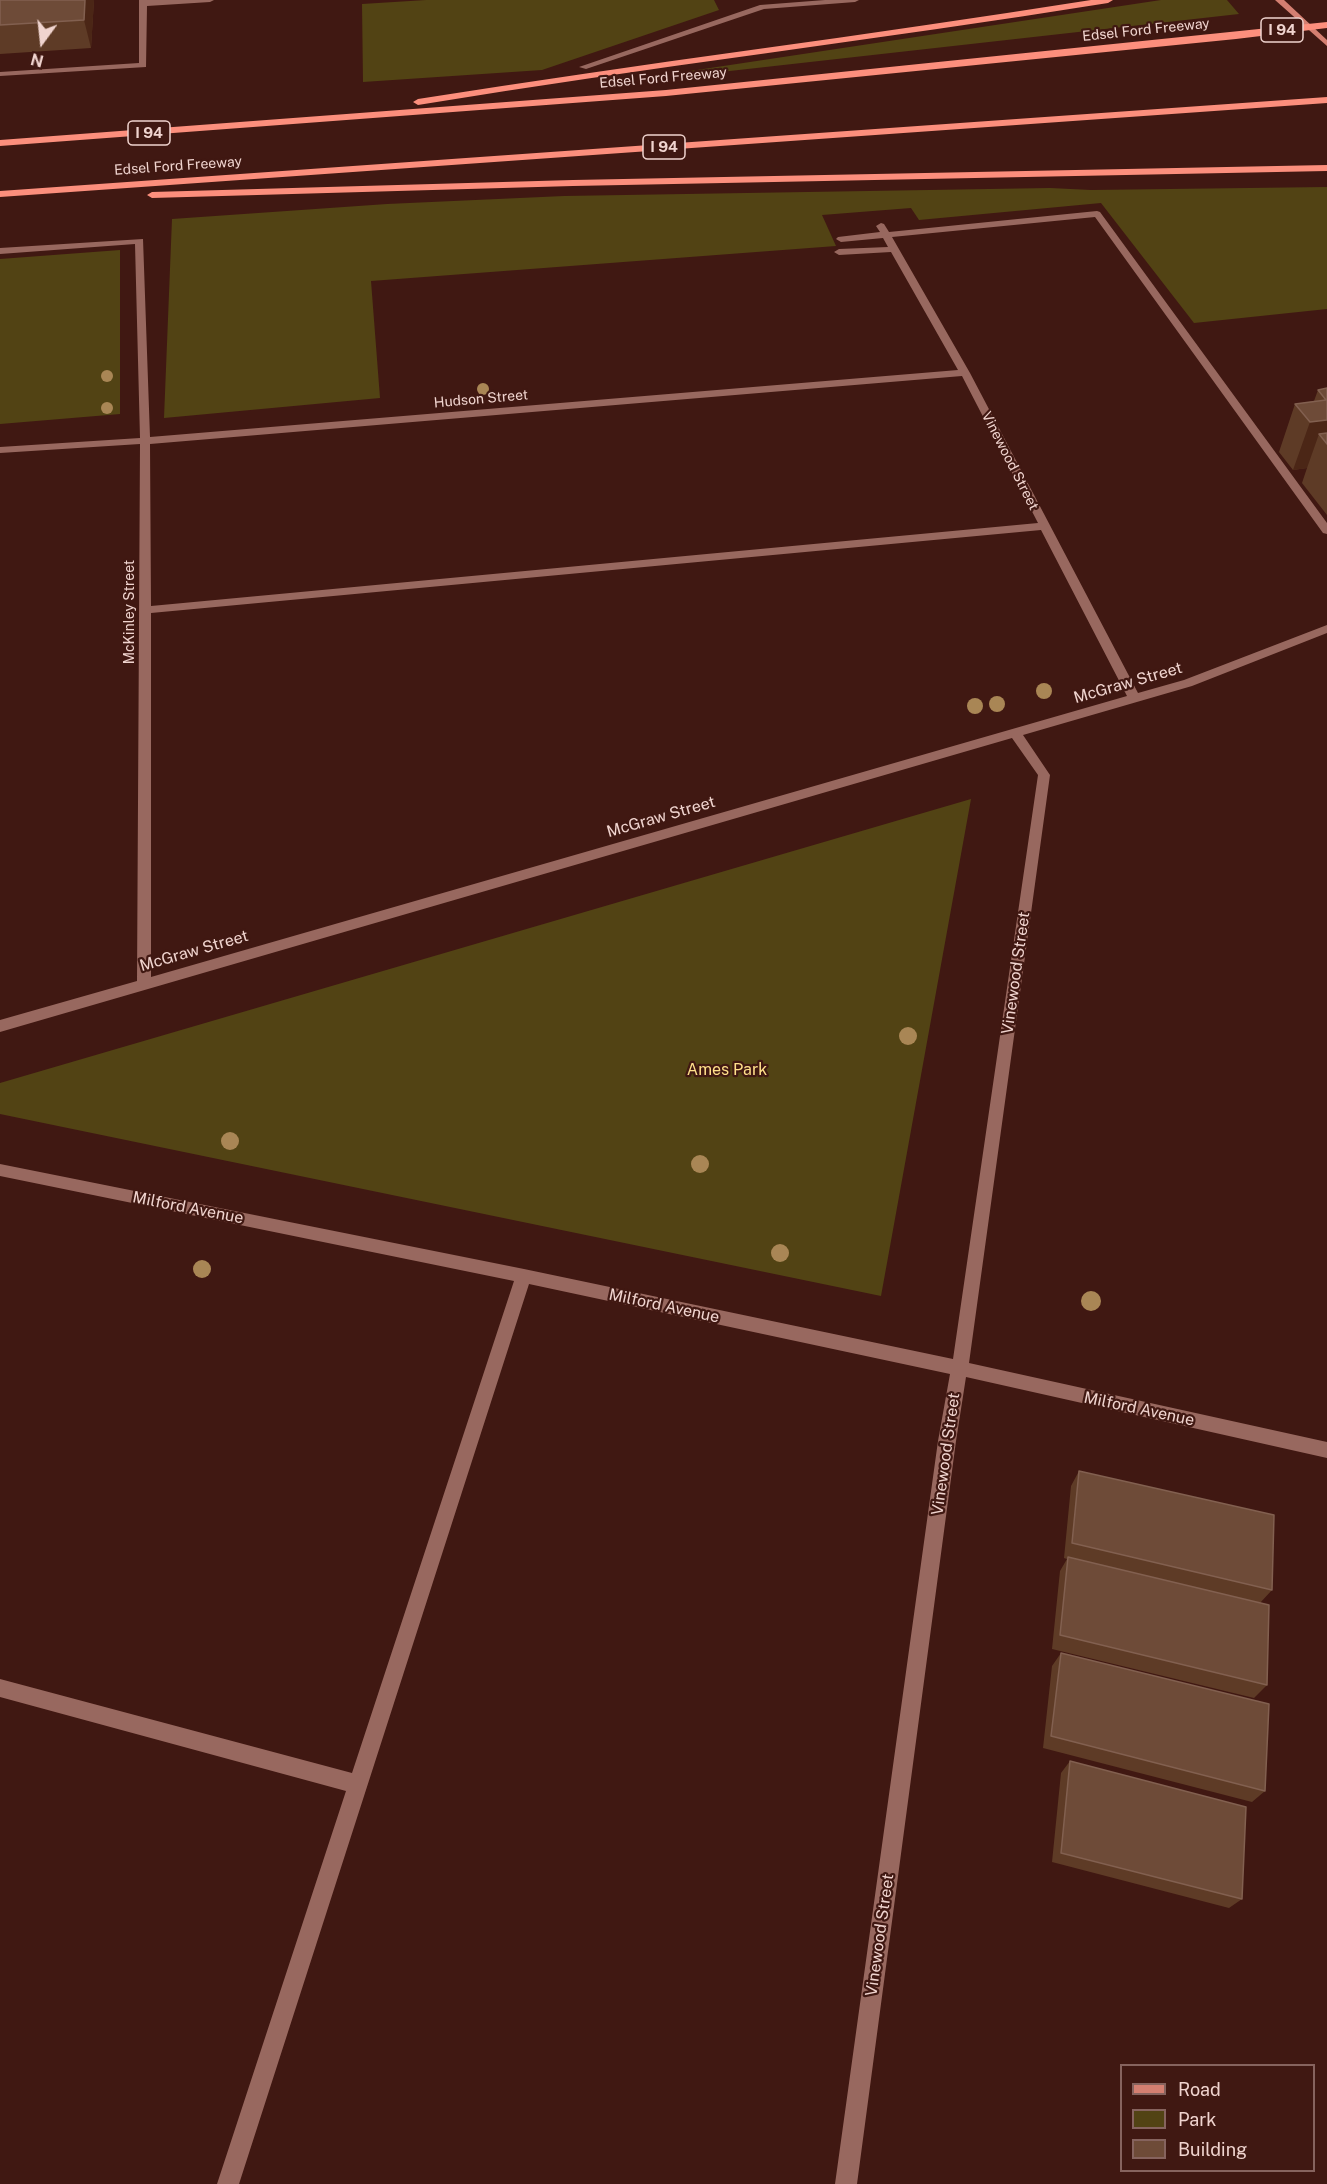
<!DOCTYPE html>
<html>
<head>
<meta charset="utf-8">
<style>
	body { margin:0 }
	#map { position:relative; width:1327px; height:2184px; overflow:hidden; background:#401812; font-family:"Public Sans",sans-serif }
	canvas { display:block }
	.legend { position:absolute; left:1120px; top:2064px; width:195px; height:108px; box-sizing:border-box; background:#401812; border:2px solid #86635e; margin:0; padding:8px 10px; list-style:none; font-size:18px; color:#f0d4cf }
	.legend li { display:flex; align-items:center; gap:12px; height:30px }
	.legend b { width:30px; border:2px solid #86635e }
	.north { position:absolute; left:12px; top:12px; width:60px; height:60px; -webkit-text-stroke:4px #401812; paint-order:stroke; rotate:195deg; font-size:16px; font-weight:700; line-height:24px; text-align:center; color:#f0d4cf }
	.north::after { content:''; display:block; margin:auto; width:21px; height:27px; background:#f0d4cf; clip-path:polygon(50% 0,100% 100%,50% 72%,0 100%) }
</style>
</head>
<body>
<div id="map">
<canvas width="1327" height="2184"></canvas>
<ul class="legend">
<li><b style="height:8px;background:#d47f71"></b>Road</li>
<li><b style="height:16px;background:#524314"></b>Park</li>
<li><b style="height:16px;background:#6e4b38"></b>Building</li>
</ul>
<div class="north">N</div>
</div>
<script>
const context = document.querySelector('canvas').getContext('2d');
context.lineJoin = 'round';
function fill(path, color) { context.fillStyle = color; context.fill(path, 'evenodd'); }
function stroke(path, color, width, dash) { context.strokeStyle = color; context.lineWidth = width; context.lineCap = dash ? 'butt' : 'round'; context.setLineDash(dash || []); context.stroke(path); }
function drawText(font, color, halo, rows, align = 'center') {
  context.font = font + ' "Public Sans",sans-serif'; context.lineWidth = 4.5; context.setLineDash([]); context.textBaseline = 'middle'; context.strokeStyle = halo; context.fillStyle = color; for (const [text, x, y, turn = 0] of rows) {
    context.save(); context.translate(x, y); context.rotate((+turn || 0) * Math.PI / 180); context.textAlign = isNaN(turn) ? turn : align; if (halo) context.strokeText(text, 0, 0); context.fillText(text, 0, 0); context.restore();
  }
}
const green = new Path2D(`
	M426 0H714L719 10 542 70 363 82 362 4Z
	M1161 0H1227L1239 14 703 74 677 73Z
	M1327 187V309L1194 323 1101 203 919 220 911 208 822 215 836 246 371 281 380 398 164 418 172 219 387 204 564 196 1050 188 1091 190Z
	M120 250V414L0 424V259Z
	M971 799 881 1296 0 1114V1083Z`);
const minor = new Path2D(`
	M139 0H214L210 2 147 6 146 67 0 76V72L139 63Z
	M825 0H859L855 2 764 9 586 69 579 67 760 5Z
	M1097 211 1100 212 1327 523V534L1323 533 1095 217 892 237 970 373 1138 693 1184 680 1327 625V633L1192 686 1023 735 1050 775 969 1363 1327 1442V1458L966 1377 956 1441 857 2184H835L938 1441 950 1374 529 1284 239 2184H217L346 1791 0 1697V1679L352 1773 514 1281 0 1176V1164L524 1269 953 1359 1038 775 1012 738 0 1032V1020L137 981 140 444 0 453V447L140 438 135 244 0 254V248L143 239 150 437 958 370 891 252 839 255 834 252 839 249 888 247 883 238 841 242 836 239 838 237 880 232 876 226 881 223 884 224 889 232ZM962 376 1038 523 151 606 150 444ZM1041 530 1127 696 151 977V613Z`);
const major = new Path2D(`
	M1275 0H1284L1327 40V46Z`);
const highway = new Path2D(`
	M1091 0H1113L1108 3C878 40 647 67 418 105L413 102 418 99C642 63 867 36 1091 0Z
	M1327 22V28L1236 39 666 96 0 146V140L666 90Z
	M1327 97V103L0 197V191Z
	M1327 165V171L573 186 152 198 147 195 152 192 573 180Z`);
const trees = [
	[107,376,6],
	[483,389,6],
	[107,408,6],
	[1044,691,8],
	[997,704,8],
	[975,706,8],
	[908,1036,9],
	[230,1141,9],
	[700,1164,9],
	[780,1253,9],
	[202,1269,9],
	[1091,1301,10]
];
const wall = new Path2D(`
	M0 0H94L91 48 0 54Z
	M1327 388V515L1302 483 1307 468 1293 470 1279 452 1295 404 1314 401 1318 390Z
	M1079 1471 1272 1590 1260 1603 1267 1685 1254 1698 1052 1649 1060 1571 1067 1559 1064 1558 1071 1486Z
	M1061 1653 1265 1791 1252 1802 1043 1748 1052 1666Z
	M1070 1761 1242 1899 1229 1908 1052 1862 1061 1773Z`);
const shadedWall = new Path2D(`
	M85 0H94L91 48 84 20Z
	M1327 420V444L1319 434 1307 468 1293 470 1310 422Z`);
const building = new Path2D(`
	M0 0H85L84 20 0 25Z
	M1327 388V420L1310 422 1295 404 1326 400 1318 390Z
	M1327 433V444L1319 434Z
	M1079 1471 1274 1515 1272 1590 1072 1543Z
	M1068 1557 1269 1605 1267 1685 1060 1635Z
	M1061 1653 1269 1704 1265 1791 1051 1736Z
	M1070 1761 1246 1807 1242 1899 1061 1853Z`);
const farStreetnames = [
	["Edsel Ford Freeway",1146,30,-6],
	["Edsel Ford Freeway",663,78,-5],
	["Edsel Ford Freeway",178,166,-4],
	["Hudson Street",481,399,-5],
	["Vinewood Street",1010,461,63],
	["McKinley Street",130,612,-90]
];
const shields = [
	[1282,30,42],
	[149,133,42],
	[664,147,42]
];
const shieldNames = [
	["I 94",1282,30],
	["I 94",149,133],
	["I 94",664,147]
];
const streetNames = [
	["McGraw Street",1128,683,-16],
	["McGraw Street",661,817,-16],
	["McGraw Street",194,951,-16],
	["Vinewood Street",1016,973,-82],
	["Milford Avenue",188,1208,11],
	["Milford Avenue",664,1306,12],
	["Milford Avenue",1139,1409,12],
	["Vinewood Street",946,1454,-82],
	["Vinewood Street",880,1935,-82]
];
const parkNames = [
	["Ames Park",727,1070]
];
fill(green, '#524314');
fill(minor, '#98685f');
fill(major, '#d47f71');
fill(highway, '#fc8f7d');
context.fillStyle = '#a98655';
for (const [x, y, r] of trees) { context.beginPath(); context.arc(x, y, r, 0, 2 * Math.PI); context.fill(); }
fill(wall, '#5e3b26');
fill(shadedWall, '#4b2616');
fill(building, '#6e4b38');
stroke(building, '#826050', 1.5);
drawText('14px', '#f0d4cf', '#401812', farStreetnames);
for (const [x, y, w] of shields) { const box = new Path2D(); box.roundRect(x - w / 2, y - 12, w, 24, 4.5); context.fillStyle = '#401812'; context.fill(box); stroke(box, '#f0d4cf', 1.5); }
drawText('bold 15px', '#f0d4cf', null, shieldNames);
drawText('16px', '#f0d4cf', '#401812', streetNames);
drawText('16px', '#ffe08b', '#401812', parkNames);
</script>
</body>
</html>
